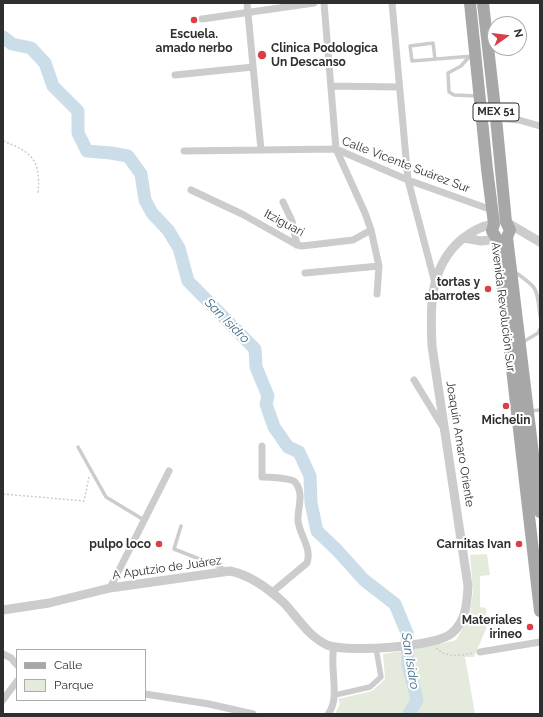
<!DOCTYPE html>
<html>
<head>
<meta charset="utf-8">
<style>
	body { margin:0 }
	#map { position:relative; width:543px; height:717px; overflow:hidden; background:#fff; font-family:Raleway,sans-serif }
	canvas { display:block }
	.frame { position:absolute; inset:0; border:4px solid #2f2f2f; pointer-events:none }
	.legend { position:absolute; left:16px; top:649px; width:130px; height:52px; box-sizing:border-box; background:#fff; border:1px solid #acacac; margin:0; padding:5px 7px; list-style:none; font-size:12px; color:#2f2f2f }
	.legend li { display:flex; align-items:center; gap:8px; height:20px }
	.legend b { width:20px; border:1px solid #acacac }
	.north { position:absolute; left:487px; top:16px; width:40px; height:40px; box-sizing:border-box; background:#fff; border:1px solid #acacac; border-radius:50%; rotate:76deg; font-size:11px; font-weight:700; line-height:16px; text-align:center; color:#2f2f2f }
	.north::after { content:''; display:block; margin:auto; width:14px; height:18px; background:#d83f46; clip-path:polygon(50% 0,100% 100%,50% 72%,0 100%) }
</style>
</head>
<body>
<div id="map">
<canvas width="543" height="717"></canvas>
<div class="frame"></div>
<ul class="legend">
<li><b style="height:5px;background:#a7a7a7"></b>Calle</li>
<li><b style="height:11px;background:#e4ebdd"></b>Parque</li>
</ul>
<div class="north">N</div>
</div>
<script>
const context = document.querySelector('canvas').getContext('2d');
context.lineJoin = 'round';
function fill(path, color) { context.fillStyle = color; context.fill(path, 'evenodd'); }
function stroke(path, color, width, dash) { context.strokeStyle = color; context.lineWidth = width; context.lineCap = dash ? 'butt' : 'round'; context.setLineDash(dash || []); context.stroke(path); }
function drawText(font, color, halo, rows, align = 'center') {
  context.font = font + ' Raleway,sans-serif'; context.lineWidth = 4; context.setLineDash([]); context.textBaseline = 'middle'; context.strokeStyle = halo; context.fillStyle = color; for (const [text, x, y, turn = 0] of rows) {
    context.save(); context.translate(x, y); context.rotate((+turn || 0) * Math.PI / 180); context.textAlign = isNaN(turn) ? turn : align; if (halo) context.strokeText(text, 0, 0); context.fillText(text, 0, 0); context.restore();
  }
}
const green = new Path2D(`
	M487 554 490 575 480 576V607L486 608V629L474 657H465L475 714H335L340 704 338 699 372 691 385 679 383 654 432 646 456 640 470 615 473 591 470 555Z`);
const river = new Path2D(`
	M3 37 12 44 31 48 45 63 53 86 78 111V133L87 151 111 153 128 156 141 174 145 200 152 213 168 230 179 248 188 281 255 349 256 367 268 396 266 404 274 427 288 447 299 452 310 476 311 503 317 531 337 550 364 580 395 604 407 633 408 665 417 700 409 714`);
const path = new Path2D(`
	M3 141C32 152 41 160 38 193
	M3 494 84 501 89 477
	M436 648C447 658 459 656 473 653`);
const service = new Path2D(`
	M470 56 461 66 448 73 449 92 454 95 477 96
	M435 59 433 43 410 46 412 61 473 56
	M515 272C538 288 537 288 540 316
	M523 342 538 333 540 329
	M529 411 540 410
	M78 447 106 497 144 520
	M181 526 174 549 225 569`);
const pedestrian = new Path2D(`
	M335 695 370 687 381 677 376 648`);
const minor = new Path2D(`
	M247 3 261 150
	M324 3 336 149 365 213 371 230 379 266 377 294
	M392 3 408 180 435 283
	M202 19 314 3
	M175 75 253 67
	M331 86 398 87
	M496 118 519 120 540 126
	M184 151 336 149 408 180 492 210
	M191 190 242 214 297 245 302 246 353 240 371 230
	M283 202 292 221 297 245
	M305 273 379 266
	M414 380 444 429
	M262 446V477C268 477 292 478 295 482 305 494 297 509 298 521 300 536 312 548 307 563L271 593
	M110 588 169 471
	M480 652 540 642
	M3 654 11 658 17 665
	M145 694 209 704 253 714
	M3 700 17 681
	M328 714C341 699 329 668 334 647`);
const tertiary = new Path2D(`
	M506 222 540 242
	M464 238 481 241 497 239
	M3 610 49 603 110 588 230 571C250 575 269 589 284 603 298 618 308 636 327 645 346 653 437 647 452 633 466 621 467 604 468 586L432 346C430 307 429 267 462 239 472 231 481 226 494 224`);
const primary = new Path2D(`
	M470 3 487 169 494 224 492 231 497 239 540 611
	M483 3 496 118 506 222 510 230 507 237 540 512`);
const markers = [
	[194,20,4,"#d83f46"],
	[262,55,5,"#d83f46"],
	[488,289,4,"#d83f46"],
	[506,406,4,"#d83f46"],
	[159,544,4,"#d83f46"],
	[519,544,4,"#d83f46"],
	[530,627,4,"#d83f46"]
];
const shields = [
	[496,112,46]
];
const shieldNames = [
	["MEX 51",496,112]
];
const poiNames = [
	["Escuela.",194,34,"center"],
	["amado nerbo",194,48,"center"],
	["Clinica Podologica",271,48,"left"],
	["Un Descanso",271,62,"left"],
	["tortas y",480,282],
	["abarrotes",480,296],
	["Michelin",506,420,"center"],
	["pulpo loco",151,544],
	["Carnitas Ivan",511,544],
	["Materiales",522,620],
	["irineo",522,634]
];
const streetNames = [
	["Calle Vicente Suárez Sur",406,165,21],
	["Itziguari",284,223,28],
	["Avenida Revolución Sur",503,307,83],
	["Joaquín Amaro Oriente",460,444,81],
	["A Aputzio de Juárez",167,568,-8]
];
const waterNames = [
	["San Isidro",227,321,45],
	["San Isidro",410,661,81]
];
fill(green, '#e4ebdd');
stroke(river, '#cbdde9', 13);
stroke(path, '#ccc', 1.5, [2, 2]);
stroke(service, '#ccc', 3.5);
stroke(pedestrian, '#ccc', 5.5);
stroke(minor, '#ccc', 7);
stroke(tertiary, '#ccc', 9);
stroke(primary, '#a7a7a7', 12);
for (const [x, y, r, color] of markers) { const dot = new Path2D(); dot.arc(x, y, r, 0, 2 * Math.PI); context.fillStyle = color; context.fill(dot); stroke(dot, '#fff', 1.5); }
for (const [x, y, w] of shields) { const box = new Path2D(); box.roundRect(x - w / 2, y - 9, w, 18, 3); context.fillStyle = '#fff'; context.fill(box); stroke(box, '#2f2f2f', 1); }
drawText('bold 11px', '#2f2f2f', null, shieldNames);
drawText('bold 12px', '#2f2f2f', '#fff', poiNames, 'right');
drawText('12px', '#2f2f2f', '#fff', streetNames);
drawText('italic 13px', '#436d8b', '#fff', waterNames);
</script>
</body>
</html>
